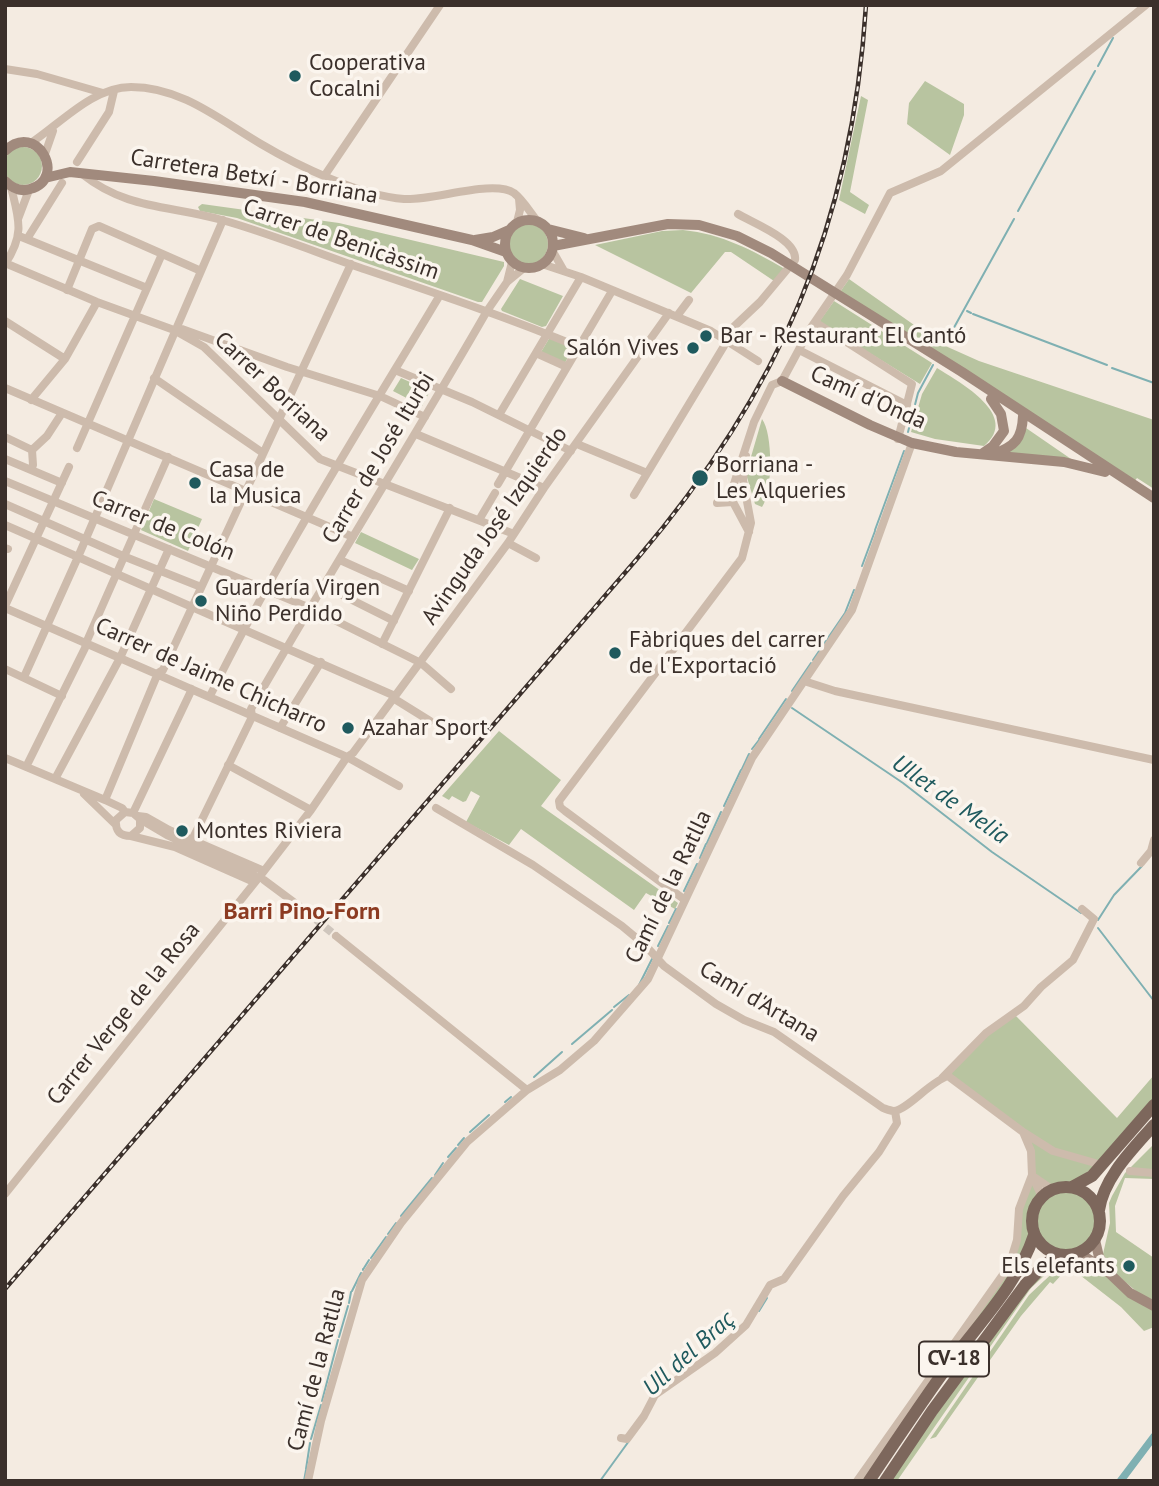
<!DOCTYPE html>
<html>
<head>
<meta charset="utf-8">
<style>
	body { margin:0 }
	#map { position:relative; width:1159px; height:1486px; overflow:hidden; background:#f4ebe1; font-family:"PT Sans",sans-serif }
	canvas { display:block }
	.frame { position:absolute; inset:0; border:7px solid #3b302b; pointer-events:none }
</style>
</head>
<body>
<div id="map">
<canvas width="1159" height="1486"></canvas>
<div class="frame"></div>
</div>
<script>
const context = document.querySelector('canvas').getContext('2d');
context.lineJoin = 'round';
function fill(path, color) { context.fillStyle = color; context.fill(path, 'evenodd'); }
function stroke(path, color, width, dash) { context.strokeStyle = color; context.lineWidth = width; context.lineCap = dash ? 'butt' : 'round'; context.setLineDash(dash || []); context.stroke(path); }
function drawText(font, color, halo, rows, align = 'center') {
  context.font = font + ' "PT Sans",sans-serif'; context.lineWidth = 7; context.setLineDash([]); context.textBaseline = 'middle'; context.strokeStyle = halo; context.fillStyle = color; for (const [text, x, y, turn = 0] of rows) {
    context.save(); context.translate(x, y); context.rotate((+turn || 0) * Math.PI / 180); context.textAlign = isNaN(turn) ? turn : align; if (halo) context.strokeText(text, 0, 0); context.fillText(text, 0, 0); context.restore();
  }
}
const green = new Path2D(`
	M925 81 964 104V115L950 155 907 124 909 103Z
	M861 96 868 100 850 192 869 205 865 214 839 200Z
	M4 166a19 19 0 1 1 38 0a19 19 0 1 1-38 0Z
	M202 204 339 223 504 262V266L482 302H478L237 218 200 211 198 207Z
	M508 244a20 20 0 1 1 40 0a20 20 0 1 1-40 0Z
	M683 230C722 234 752 250 785 269L774 281 731 252H725L691 293 595 245 662 231Z
	M520 279 563 296 546 326 542 327 502 311 501 309Z
	M849 279 941 344 979 361 1154 420V489L1137 478 1134 482 840 292Z
	M834 301 932 363 920 384 819 322Z
	M550 337 573 347 565 363 541 352Z
	M937 368C961 383 1021 416 984 446L935 439 911 432 922 394Z
	M401 378 430 391 422 406 393 391Z
	M762 419C773 433 773 492 762 507L755 504 746 474Z
	M1026 428 1074 461 1009 453Z
	M154 499 202 519 188 551 141 530Z
	M361 532 419 559 412 570 355 543Z
	M499 731 561 780 541 806 678 903 675 909 646 893 634 910 521 829 509 845 466 822 480 796 471 791 466 801 463 802 452 796 449 800 442 796Z
	M1015 1015 1117 1118 1154 1075V1099C1133 1123 1087 1190 1053 1185 1047 1184 1039 1177 1034 1174L1028 1137 1054 1150 948 1074 988 1033Z
	M1154 1144V1179L1125 1178 1115 1206 1116 1232 1154 1258V1302L1142 1296 1111 1270 1103 1254 1110 1223 1109 1203 1112 1196 1125 1173Z
	M1032 1180 1038 1194 1031 1206 1028 1221 1029 1236 1018 1265 864 1481H858L1009 1267 1019 1218Z
	M1037 1221a29 29 0 1 1 58 0a29 29 0 1 1-58 0Z
	M1079 1258 1088 1263 1081 1261 1058 1263 1031 1288 897 1481H889L1020 1297 1046 1268 1062 1260Z
	M1078 1264 1092 1265 1154 1310V1327L1144 1331 1121 1307 1076 1272H1064L1053 1284 1050 1282 1021 1316 936 1437 930 1439 1029 1295 1060 1266Z`);
const stream = new Path2D(`
	M1098 66 1113 38
	M1018 211 1095 71
	M967 311 971 313
	M973 314 1107 365
	M946 342 1014 219
	M1112 368 1154 383
	M908 432 918 393 933 365
	M875 530 904 451
	M862 566 875 531
	M813 660 845 613 854 590
	M792 691 811 663
	M792 708 903 783 992 852 1081 913
	M759 739 786 699
	M752 749 759 740
	M742 769 749 754
	M724 806 741 770
	M707 843 721 812
	M700 858 706 844
	M684 891 697 864
	M1098 920 1114 895 1142 866
	M669 923 676 909
	M1098 928 1154 1001
	M658 946 668 926
	M639 985 652 959
	M614 1007 629 995
	M572 1044 612 1010
	M534 1077 562 1052
	M505 1102 511 1097
	M470 1132 489 1115
	M458 1145 464 1138
	M448 1157 456 1148
	M435 1175 443 1163
	M401 1216 432 1178
	M388 1234 396 1223
	M371 1258 386 1237
	M364 1268 369 1260
	M363 1270V1269
	M352 1291 361 1273
	M349 1303 351 1292
	M759 1311 767 1298
	M339 1337 348 1306
	M322 1401 338 1340
	M311 1439 321 1405
	M308 1456 310 1443
	M306 1469 308 1456
	M304 1481 306 1470
	M600 1481 629 1441
	M1124 1481 1154 1441`);
const canal = new Path2D(`
	M1120 1481 1154 1436`);
const streetTunnel = new Path2D(`
	M307 912 336 936`);
const street = new Path2D(`
	M5 69 37 74 103 93
	M31 143C61 123 93 87 131 87 182 87 220 120 261 144 298 166 361 196 404 199 433 201 493 179 514 193 523 200 530 212 538 222
	M45 154 53 131
	M77 162 109 112 114 91
	M82 174C127 210 170 205 222 220 268 233 313 251 358 267 432 292 507 317 579 347
	M325 175 440 5
	M18 219 29 190
	M517 222 520 210 519 199
	M19 236 147 288
	M27 239 62 183
	M552 250 564 271
	M5 263 97 302 174 330 204 347 320 459 514 534
	M5 264C25 234 19 220 11 187
	M542 264 581 277 711 331 758 361
	M507 282 512 262
	M67 290 92 229 99 226 201 271
	M677 316 689 300
	M5 321 65 359
	M815 322 912 384 898 439
	M175 330 182 329 287 367 380 396 425 417
	M799 350 907 405
	M536 353 567 367
	M395 370 472 402 571 451
	M154 378 263 453
	M5 388 353 537
	M31 400 65 359 97 302
	M499 415 581 277
	M416 434 544 488
	M5 437 32 450 47 436 62 413
	M577 444 647 473
	M77 448 162 254
	M5 459 62 483
	M31 470 33 465 32 450
	M5 481 310 608 421 663 451 689
	M498 484 612 291
	M634 495 724 346V336L760 302 795 260C798 240 753 223 738 214
	M717 503 733 502
	M5 504 123 556 201 587
	M479 520 495 493
	M5 525 395 696
	M749 532 733 502 732 490 754 422 772 385 782 381 810 329 847 275 890 193 941 171 1146 5
	M508 543 536 558
	M5 548 8 549
	M340 560 409 591
	M324 586 394 621
	M5 606 69 467
	M5 608 347 757 399 786
	M382 644 450 508
	M5 669 62 696
	M24 677 78 557 223 220
	M804 681 835 691 1154 760
	M210 696C278 558 361 427 440 295
	M393 698 430 721
	M280 728 321 662
	M5 758 105 800 122 808 125 812 133 813 140 819V828L131 836C120 836 115 831 116 820L125 812
	M228 765 311 810
	M26 767 85 648 86 643 168 457
	M55 779 120 658 169 549
	M84 794 116 825
	M105 800 158 673 163 670 351 264
	M436 808 533 865 622 926 646 946 664 966 716 1004 744 1020 774 1032 883 1108C886 1109 891 1111 894 1111 907 1110 931 1081 948 1076L1023 1132 1031 1151 1032 1175 1042 1197
	M133 813 192 689
	M138 816 146 817 169 830 264 871
	M145 822 167 835 253 874
	M131 836 175 847 254 882
	M192 840 252 717 251 709C328 575 410 445 487 311L507 282 524 268
	M1141 863 1151 851 1154 840
	M264 880 307 912
	M685 900 565 811 560 807 559 801 742 558 751 523 743 480 746 456
	M336 936 527 1090
	M942 1078 986 1033 1024 1006 1041 987 1073 960 1094 919 1082 909
	M1023 1132 1053 1151 1095 1163
	M1130 1171 1154 1173
	M1034 1177 1053 1190
	M5 1194 264 871 311 810 347 757 353 753 508 543 544 488 669 313
	M621 1438 627 1439 644 1416 655 1395 715 1353 746 1325 770 1285 784 1279 843 1196 879 1152 897 1123 895 1111
	M308 1481 321 1421 362 1280 401 1223 467 1142 527 1090 560 1070 594 1041 648 979 752 758 852 610 912 443
	M857 1481 1009 1266 1017 1240 1019 1209 1032 1175`);
const secondary = new Path2D(`
	M5 151C37 120 68 179 30 189 21 192 12 188 5 181
	M45 178 70 172 154 181 305 202 472 240 506 252
	M505 244a24 24 0 1 1 48 0a24 24 0 1 1-48 0Z
	M548 229 584 238
	M475 240 493 237 509 230
	M553 246 668 224 699 225 737 236 771 253 962 372 1154 498
	M782 381 870 425 912 443 956 452 1064 462 1105 472
	M983 453 993 446 1004 431 1001 414 991 399
	M994 454C1015 446 1022 439 1023 416
	M1095 1240 1099 1257 1107 1269
	M1079 1253 1108 1272 1130 1293 1154 1306`);
const primary = new Path2D(`
	M1072 1187 1092 1176 1154 1105
	M1032 1221a34 34 0 1 1 68 0a34 34 0 1 1-68 0Z
	M1099 1210C1104 1177 1133 1149 1154 1125
	M869 1481C897 1439 925 1397 955 1356 984 1318 1019 1281 1034 1235
	M885 1481 932 1411 1025 1285 1043 1266 1059 1255`);
const rail = new Path2D(`
	M5 1289 636 560C779 393 852 226 866 5`);
const markers = [
	[295,76,7,"#1f5a5e"],
	[706,336,7,"#1f5a5e"],
	[693,348,7,"#1f5a5e"],
	[700,478,9,"#1f5a5e"],
	[195,483,7,"#1f5a5e"],
	[201,601,7,"#1f5a5e"],
	[615,653,7,"#1f5a5e"],
	[348,728,7,"#1f5a5e"],
	[182,831,7,"#1f5a5e"],
	[1129,1266,7,"#1f5a5e"]
];
const shields = [
	[954,1359,70]
];
const shieldNames = [
	["CV-18",954,1359]
];
const poiNames = [
	["Cooperativa",309,63],
	["Cocalni",309,89],
	["Bar - Restaurant El Cantó",720,336],
	["Salón Vives",679,348,"right"],
	["Borriana -",716,465],
	["Les Alqueries",716,491],
	["Casa de",209,470],
	["la Musica",209,496],
	["Guardería Virgen",215,588],
	["Niño Perdido",215,614],
	["Fàbriques del carrer",629,640],
	["de l'Exportació",629,666],
	["Azahar Sport",362,728],
	["Montes Riviera",196,831],
	["Els elefants",1115,1266,"right"]
];
const streetNames = [
	["Carretera Betxí - Borriana",254,177,9],
	["Carrer de Benicàssim",341,240,19],
	["Carrer Borriana",272,387,43],
	["Camí d'Onda",868,398,24],
	["Carrer de José Iturbi",379,458,-59],
	["Carrer de Colón",163,526,22],
	["Avinguda José Izquierdo",495,526,-55],
	["Carrer de Jaime Chicharro",211,676,24],
	["Camí de la Ratlla",669,887,-64],
	["Camí d'Artana",759,1002,31],
	["Carrer Verge de la Rosa",124,1014,-51],
	["Camí de la Ratlla",317,1370,-75]
];
const waterNames = [
	["Ullet de Melia",950,800,35],
	["Ull del Braç",689,1354,-42]
];
const neighbourhoodNames = [
	["Barri Pino-Forn",302,912]
];
fill(green, '#b8c4a0');
stroke(stream, '#7fb0b2', 2);
stroke(canal, '#7fb0b2', 7);
stroke(streetTunnel, '#cfc6bd', 8, [8, 4]);
stroke(street, '#cdbbac', 8);
stroke(secondary, '#a18a7d', 10);
stroke(primary, '#7d675c', 12);
stroke(rail, '#3b302b', 4.5);
stroke(rail, '#fbf5ee', 2, [5]);
for (const [x, y, r, color] of markers) { const dot = new Path2D(); dot.arc(x, y, r, 0, 2 * Math.PI); context.fillStyle = color; context.fill(dot); stroke(dot, '#fbf5ee', 2.5); }
for (const [x, y, w] of shields) { const box = new Path2D(); box.roundRect(x - w / 2, y - 17.5, w, 35, 5); context.fillStyle = '#fbf5ee'; context.fill(box); stroke(box, '#3b302b', 2); }
drawText('bold 21px', '#3b302b', null, shieldNames);
drawText('23px', '#3b302b', '#fbf5ee', poiNames, 'left');
drawText('23px', '#3b302b', '#fbf5ee', streetNames);
drawText('italic 24px', '#1f5a5e', '#fbf5ee', waterNames);
drawText('bold 24px', '#8c3b22', '#fbf5ee', neighbourhoodNames);
</script>
</body>
</html>
